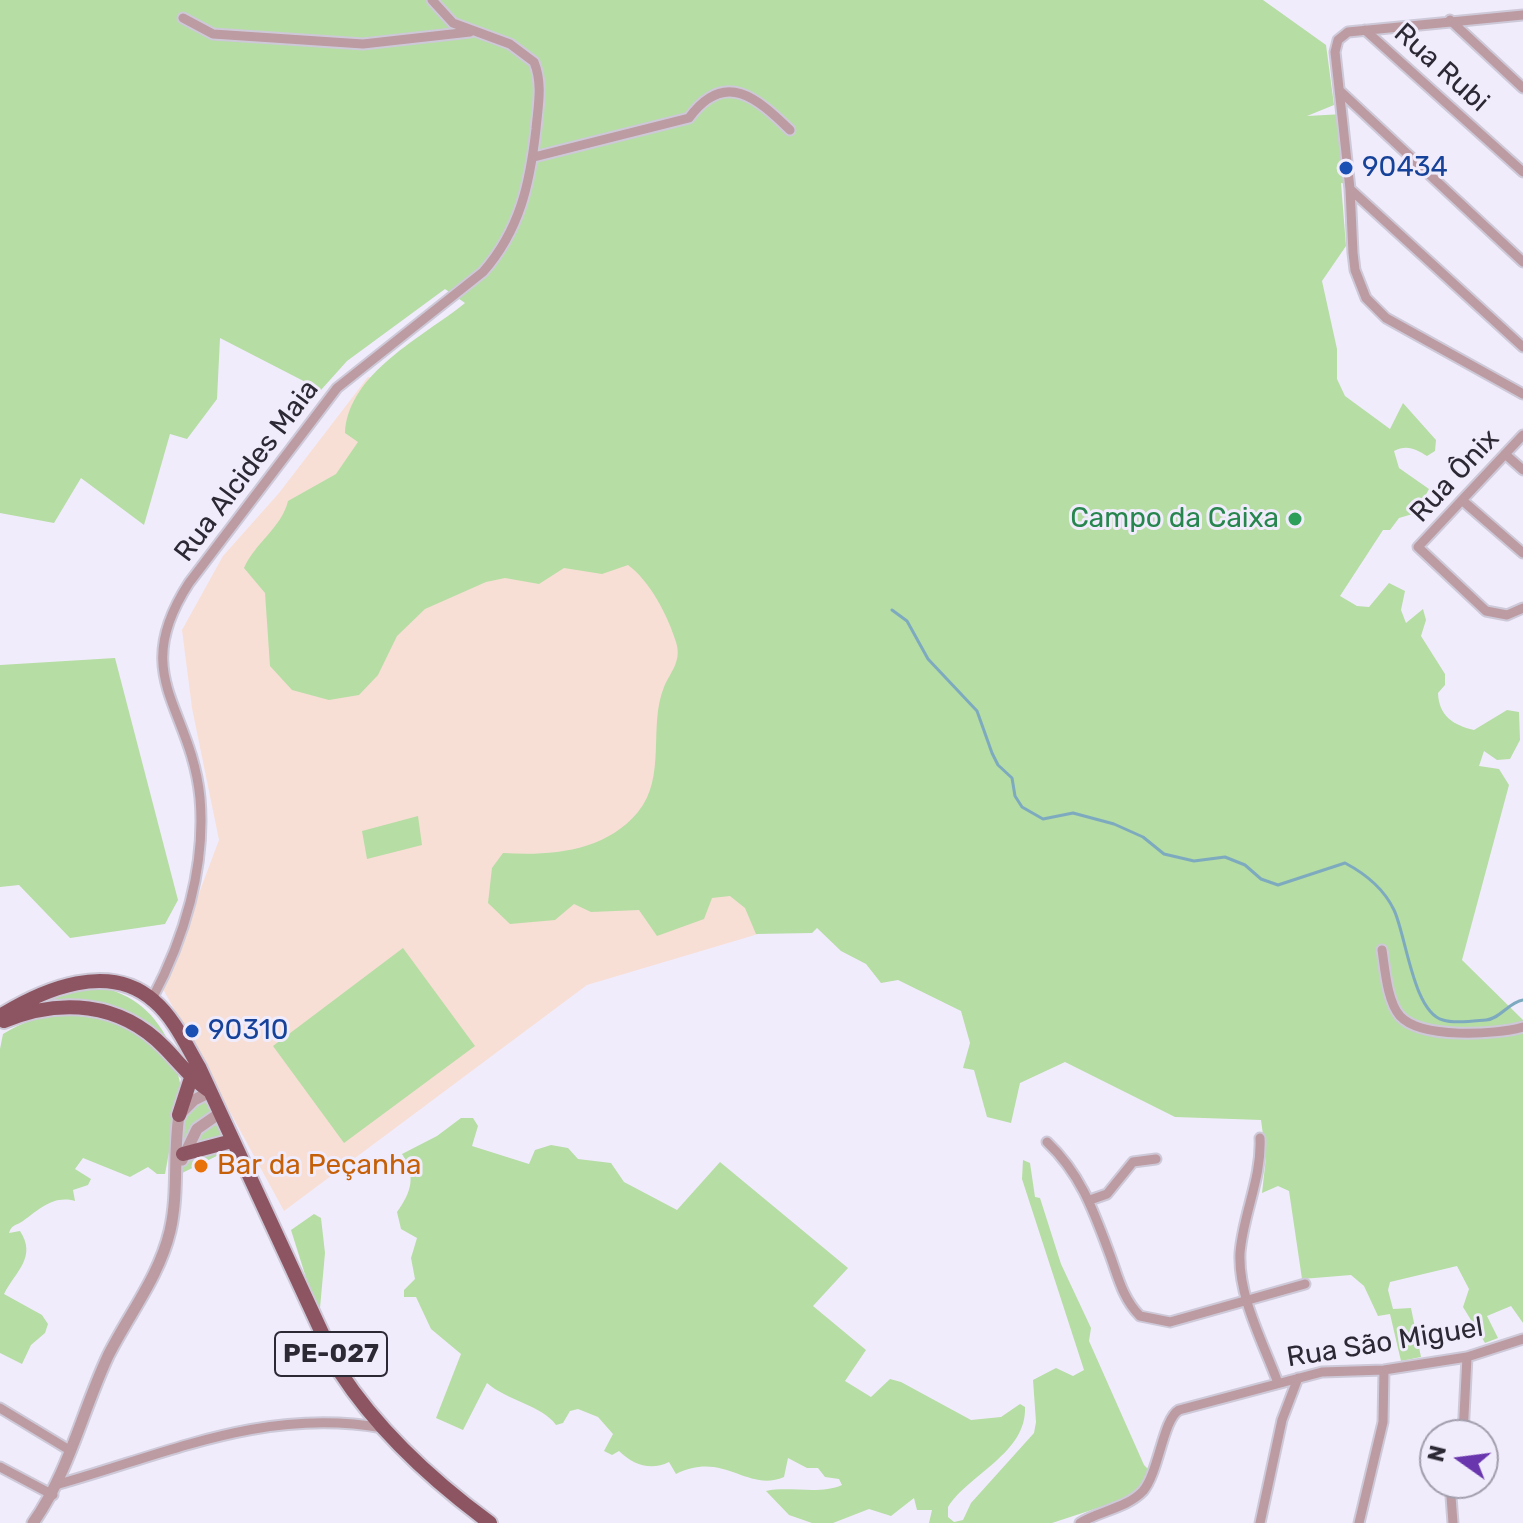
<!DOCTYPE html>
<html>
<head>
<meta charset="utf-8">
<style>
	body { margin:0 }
	#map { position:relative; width:1523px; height:1523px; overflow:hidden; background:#f1ecfc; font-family:Rubik,sans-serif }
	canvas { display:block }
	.north { position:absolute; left:1419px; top:1419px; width:80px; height:80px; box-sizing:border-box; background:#f1ecfc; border:2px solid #a39eac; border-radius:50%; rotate:284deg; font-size:22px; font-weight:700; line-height:32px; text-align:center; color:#2d2934 }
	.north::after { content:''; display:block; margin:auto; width:28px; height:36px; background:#6936ad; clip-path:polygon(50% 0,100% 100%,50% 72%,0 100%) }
</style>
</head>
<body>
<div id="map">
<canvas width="1523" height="1523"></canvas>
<div class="north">N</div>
</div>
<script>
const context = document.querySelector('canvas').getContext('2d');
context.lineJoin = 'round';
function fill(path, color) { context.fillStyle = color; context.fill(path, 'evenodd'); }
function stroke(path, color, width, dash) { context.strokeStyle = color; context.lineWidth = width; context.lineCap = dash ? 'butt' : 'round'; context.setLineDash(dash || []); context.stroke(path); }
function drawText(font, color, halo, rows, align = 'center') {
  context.font = font + ' Rubik,sans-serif'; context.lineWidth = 6; context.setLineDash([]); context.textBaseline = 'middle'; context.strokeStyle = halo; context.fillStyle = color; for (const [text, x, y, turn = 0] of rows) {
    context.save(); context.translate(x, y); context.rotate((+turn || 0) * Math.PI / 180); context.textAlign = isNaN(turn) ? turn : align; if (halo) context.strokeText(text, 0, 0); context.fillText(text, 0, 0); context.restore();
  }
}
const education = new Path2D(`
	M368 377 428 395 657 448 765 932 587 985 284 1211 163 989 219 840 192 708 182 630 223 556 279 493Z`);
const green = new Path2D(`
	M0 0H1263L1326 45 1334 105 1307 116 1344 114 1349 184 1341 183 1346 246 1322 281 1337 349V379L1345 396 1390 429 1403 403 1436 440 1435 451 1427 456C1416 449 1407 444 1394 451L1399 468 1429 489 1416 513 1399 518 1390 530H1383L1340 596 1357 606 1369 607 1389 583 1405 591 1401 610 1406 623 1423 609 1426 620 1421 636 1445 674V685L1438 693C1439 716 1453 725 1474 730L1507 710 1519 712 1520 740 1510 759 1497 760 1484 751 1479 766 1499 769 1509 785 1462 960 1523 1020V1323L1511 1306 1487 1316 1498 1338 1485 1343 1463 1307 1469 1289 1457 1266 1390 1282 1388 1290 1393 1309 1411 1308 1421 1357 1401 1361 1390 1314 1378 1316 1364 1286 1351 1275 1302 1279 1289 1191 1278 1186 1262 1193 1266 1157 1261 1120 1175 1117 1065 1062 1020 1083 1011 1123 987 1117 974 1070 963 1068 970 1043 961 1011 898 980 881 983 866 964 841 951 817 928 812 933 756 934 745 908 730 896 712 898 704 919 657 936 639 910 591 912 574 904 555 920 510 924 488 903 492 868 503 853C550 856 605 852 638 812 667 777 648 726 664 687 671 671 682 661 676 642 668 616 650 581 628 565L602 574 564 568 539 584 505 578 486 582 425 609 397 636 378 675 359 695 329 700 292 690 270 666 265 593 244 568C255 543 282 527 288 501L336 474 358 442 345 433C348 373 423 337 465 303L445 289 347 361 321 390 220 338 217 399 187 439 170 434 144 525 81 478 54 523 0 513Z
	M115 658 178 900 165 924 70 938 19 885 0 887V665Z
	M418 816 422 845 367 859 362 831Z
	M403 948 475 1046 344 1143 273 1046Z
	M91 984C129 993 151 1007 169 1042 132 1007 92 998 41 999Z
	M63 1014 110 1020 145 1036 177 1070 181 1087 165 1174H157L148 1167 130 1177 83 1158 75 1169 91 1179 88 1185 73 1190 75 1201C53 1195 40 1209 23 1221 16 1226 12 1224 9 1233L20 1231C37 1257 16 1271 4 1294L42 1315 48 1324 45 1333 31 1345 22 1364 0 1353V1049L3 1034C23 1022 39 1016 63 1014Z
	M194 1069 231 1149 178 1175 176 1150Z
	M461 1118H473L478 1126 472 1146 529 1164 535 1150 551 1145 568 1148 578 1159 611 1163 624 1182 677 1210 720 1162 848 1268 813 1306 866 1350 845 1381 871 1397 890 1379 901 1382 971 1420 1001 1417 1020 1404 1025 1407C1027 1453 969 1474 948 1507V1517L954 1522 963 1520 971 1503 1034 1433 1036 1422 1033 1380 1056 1368 1073 1376 1084 1370 1022 1179 1023 1160 1030 1163 1035 1197 1040 1198 1061 1264 1091 1328 1089 1341 1144 1465 1151 1472V1481L1128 1498 1052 1523H929L932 1510H917L914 1498 891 1516 869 1509 833 1523H812L789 1515 766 1491C790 1486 820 1495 842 1485L839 1479 825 1477 818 1468H807L788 1458 784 1477C747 1493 724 1450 676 1474L669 1462C651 1471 633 1465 619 1451L612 1455 604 1451 613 1434 598 1417 578 1409 570 1411 563 1423 556 1425C543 1406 506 1400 487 1383L463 1430 436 1418 461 1354 431 1329 416 1297H404V1290L415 1279 411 1258 417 1238 401 1229 397 1212C412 1191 416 1176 402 1154L437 1136Z
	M314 1214 321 1218 325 1253 319 1319 291 1230Z`);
const stream = new Path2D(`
	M892 610 907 621 928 659 977 711 992 753 998 765 1012 778 1015 796 1022 807 1043 819 1073 813 1114 824 1143 837 1164 854 1194 861 1225 857 1245 865 1261 879 1278 885 1345 863C1364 873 1384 889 1394 910 1406 935 1413 1012 1443 1020 1454 1024 1474 1021 1486 1020 1500 1019 1509 1002 1523 1000`);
const minor = new Path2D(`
	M1523 15 1348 32 1338 40 1335 52 1350 189 1353 253 1355 270 1366 298 1386 318 1523 394
	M183 18 213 34 363 44 470 32
	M1450 20 1523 88
	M1365 30 1523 172
	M1340 91 1523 262
	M534 157 689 118C725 69 757 98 790 130
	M1350 189 1523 347
	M1523 435 1418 547 1486 611 1507 615 1523 608
	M1505 454 1523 470
	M1463 501 1523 553
	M1382 950C1385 969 1387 1001 1400 1016 1421 1039 1495 1035 1523 1027
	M152 999C184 939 206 867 200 798 191 706 128 677 189 583L337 388 483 272C520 230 530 183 536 129 538 106 543 84 534 62L510 44 453 23 432 0
	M1260 1138C1262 1178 1243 1214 1240 1253 1238 1297 1263 1342 1278 1383
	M1047 1142C1081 1174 1094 1212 1110 1255 1118 1277 1123 1299 1140 1316L1170 1322 1305 1284
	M1090 1200 1107 1194 1133 1162 1156 1159
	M0 1408 71 1451
	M1463 1435 1467 1357
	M0 1467 53 1495
	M1450 1483 1453 1523
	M59 1484C169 1453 266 1407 383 1428
	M1080 1523C1099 1511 1127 1508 1143 1491 1159 1472 1163 1419 1179 1410L1322 1372 1384 1370 1467 1357 1523 1339
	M1260 1523 1282 1420 1298 1378
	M1359 1523 1383 1422 1384 1370`);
const tertiary = new Path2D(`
	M182 1160 197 1129 220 1113
	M33 1523C69 1472 82 1412 108 1356 129 1314 159 1277 170 1231 179 1192 173 1154 179 1115L194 1100 210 1092`);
const primary = new Path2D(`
	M0 1016C44 989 109 961 154 1001 174 1018 186 1045 199 1067L340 1372C379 1432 433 1481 490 1523
	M4 1021C60 998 120 1002 164 1047 179 1062 190 1078 208 1090
	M179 1115 191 1078
	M183 1154 232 1141`);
const markers = [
	[1346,168,8,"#1a4fb4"],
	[1295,519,8,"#2e9e5b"],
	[192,1031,8,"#1a4fb4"],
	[201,1166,8,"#e8710a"]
];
const shields = [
	[331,1354,112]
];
const shieldNames = [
	["PE-027",331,1354]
];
const streetNames = [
	["Rua Rubi",1441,68,42],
	["Rua Alcides Maia",247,471,-53],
	["Rua Ônix",1455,476,-47],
	["Rua São Miguel",1385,1343,-9]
];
const transitNames = [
	["90434",1362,168],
	["90310",208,1031]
];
const leisureNames = [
	["Campo da Caixa",1279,519]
];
const foodNames = [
	["Bar da Peçanha",217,1166]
];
fill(education, '#f7dfd5');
fill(green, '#b6dda4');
stroke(stream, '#7eaabf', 3);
stroke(minor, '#cec9d8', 13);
stroke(tertiary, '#cec9d8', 15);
stroke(primary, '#cec9d8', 18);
stroke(minor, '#bc9ba2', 9);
stroke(tertiary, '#bc9ba2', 11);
stroke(primary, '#8d5562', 14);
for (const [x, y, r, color] of markers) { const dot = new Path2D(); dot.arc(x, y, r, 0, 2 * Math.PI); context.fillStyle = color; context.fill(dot); stroke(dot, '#f1ecfc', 3); }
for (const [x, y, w] of shields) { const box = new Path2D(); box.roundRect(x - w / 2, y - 22, w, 44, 6); context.fillStyle = '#f1ecfc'; context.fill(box); stroke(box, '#2d2934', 2); }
drawText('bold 26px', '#2d2934', null, shieldNames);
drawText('28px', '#2d2934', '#f1ecfc', streetNames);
drawText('28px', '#164399', '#f1ecfc', transitNames, 'left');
drawText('28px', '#27864d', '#f1ecfc', leisureNames, 'right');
drawText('28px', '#c56008', '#f1ecfc', foodNames, 'left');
</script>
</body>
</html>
